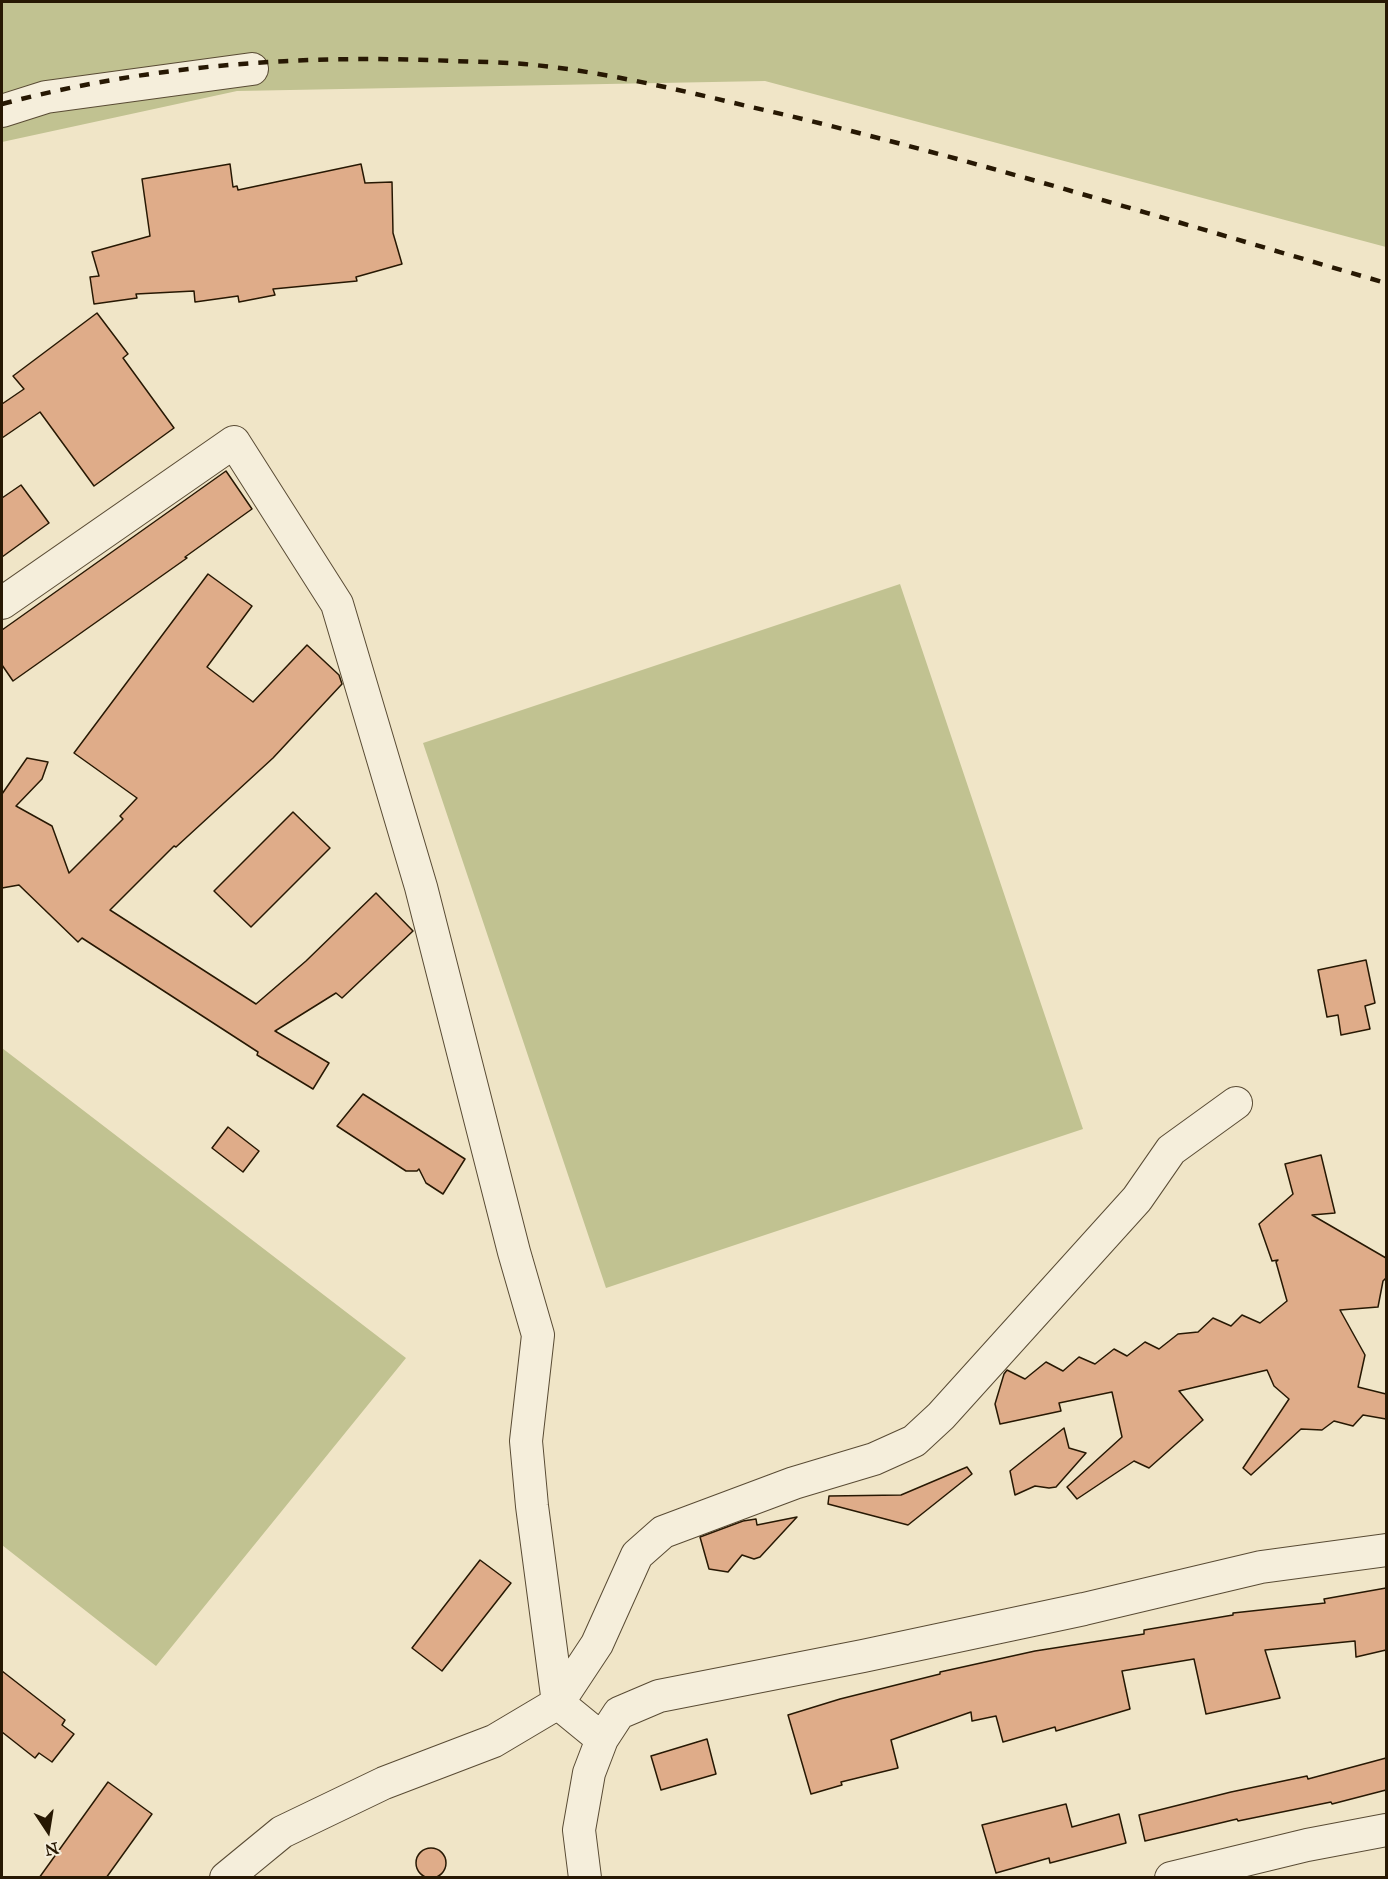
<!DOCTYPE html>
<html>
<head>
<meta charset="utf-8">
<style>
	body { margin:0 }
	#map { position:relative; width:1388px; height:1879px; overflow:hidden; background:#f0e5c7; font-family:"IM FELL Great Primer",serif }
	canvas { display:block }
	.frame { position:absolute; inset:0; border:3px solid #271803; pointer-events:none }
	.north { position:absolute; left:18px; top:1801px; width:60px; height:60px; -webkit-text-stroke:4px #f5eedb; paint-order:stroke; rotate:168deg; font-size:16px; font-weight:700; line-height:24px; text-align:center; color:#271803 }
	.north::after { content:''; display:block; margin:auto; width:21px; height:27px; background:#271803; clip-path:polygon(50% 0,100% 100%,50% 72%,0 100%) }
</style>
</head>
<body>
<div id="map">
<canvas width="1388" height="1879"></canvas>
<div class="frame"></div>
<div class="north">N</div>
</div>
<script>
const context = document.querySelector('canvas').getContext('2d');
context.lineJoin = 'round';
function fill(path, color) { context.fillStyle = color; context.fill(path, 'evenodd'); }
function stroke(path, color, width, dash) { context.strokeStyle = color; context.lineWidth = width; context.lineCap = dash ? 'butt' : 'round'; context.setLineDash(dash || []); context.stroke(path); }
const green = new Path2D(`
	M2 2H1386V247L765 81 237 91 2 142Z
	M900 584 1083 1129 606 1288 423 743Z
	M2 1048 406 1358 156 1666 2 1545Z`);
const building = new Path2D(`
	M230 164 233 187 237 186 238 190 361 164 365 183 392 182 393 233 402 264 356 277 357 281 273 289 275 295 239 302 238 296 195 302 194 291 136 294 137 298 94 304 90 277 99 276 92 252 150 236 142 179Z
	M97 313 128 354 123 358 174 428 94 486 40 412 2 438V404L24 389 13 376Z
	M226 471 252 509 185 557 187 558 13 681 2 665V630Z
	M21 485 49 523 2 557V498Z
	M208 574 252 606 207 667 253 702 307 645 339 675 342 684 273 758 176 847 174 846 110 910 256 1004 306 961 376 893 413 931 342 998 336 993 275 1031 329 1063 313 1089 257 1055 258 1052 82 938 78 942 19 885 2 888V794L27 758 48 762 42 779 16 806 52 826 69 873 123 819 120 816 137 798 74 753Z
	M293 812 330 848 251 927 214 891Z
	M1366 960 1375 1003 1365 1006 1370 1029 1341 1035 1338 1015 1327 1017 1318 970Z
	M363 1094 465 1159 443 1194 426 1183 419 1169 417 1171H406L337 1126Z
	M228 1127 259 1151 243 1172 212 1148Z
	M1321 1155 1335 1213 1312 1215 1386 1258V1278L1383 1281 1378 1307 1340 1310 1365 1355 1358 1387 1386 1394V1419L1363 1415 1353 1426 1334 1421 1322 1430 1301 1429 1251 1475 1243 1468 1289 1399 1274 1386 1267 1370 1179 1391 1203 1420 1149 1468 1134 1461 1077 1499 1067 1487 1122 1437 1112 1392 1059 1403 1061 1411 1000 1424 995 1404 1004 1374 1007 1370 1025 1379 1046 1362 1063 1371 1079 1357 1095 1364 1114 1349 1127 1356 1145 1342 1159 1349 1178 1334 1198 1332 1213 1318 1231 1326 1242 1315 1260 1323 1287 1301 1276 1262 1278 1260 1272 1261 1259 1224 1293 1194 1285 1164Z
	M1064 1428 1069 1448 1086 1453 1056 1487 1049 1488 1035 1486 1015 1495 1010 1471Z
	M967 1467 972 1474 908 1525 828 1504 829 1496 901 1495Z
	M797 1517 760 1557 754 1559 742 1555 728 1572 709 1569 700 1537 743 1521 756 1519 757 1525Z
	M480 1560 511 1583 442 1671 412 1648Z
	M1386 1588V1650L1356 1657 1355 1641 1265 1650 1280 1698 1206 1714 1194 1659 1122 1671 1130 1709 1056 1731 1055 1727 1003 1742 996 1716 972 1721 971 1712 891 1740 898 1768 841 1782 842 1785 811 1794 788 1715 840 1699 940 1674V1672L1035 1651 1144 1634V1630L1233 1615V1613L1325 1603 1324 1599Z
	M2 1671 65 1720 62 1725 74 1734 52 1762 39 1753 35 1758 2 1732Z
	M707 1739 716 1774 661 1790 651 1756Z
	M1386 1758V1790L1332 1804 1331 1802 1238 1821 1237 1819 1145 1841 1139 1815 1231 1792 1307 1776 1308 1779Z
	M108 1782 152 1814 106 1878H39Z
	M1066 1804 1072 1827 1119 1814 1126 1843 1050 1863 1049 1858 996 1873 982 1825Z
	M416 1863a15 15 0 1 1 30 0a15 15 0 1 1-30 0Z`);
const minor = new Path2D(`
	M2 111 46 97 252 69
	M2 603 234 442 337 604 421 887 514 1252 538 1335 526 1441 532 1506 558 1703 602 1739
	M226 1878 282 1832 384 1783 494 1741 558 1703 597 1644 637 1555 663 1532 794 1483 874 1459 914 1441 941 1416 1137 1199 1171 1150 1236 1103
	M585 1878 579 1830 589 1773 602 1739 619 1713 659 1696 863 1656 1084 1609 1261 1567 1386 1550
	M1171 1878 1307 1845 1386 1830`);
const rail = new Path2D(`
	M2 104C148 65 302 54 453 61 477 62 501 62 524 64 614 72 702 96 790 116 991 164 1188 226 1386 283`);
fill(green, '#c1c291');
fill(building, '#dfac89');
stroke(building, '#271803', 1.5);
stroke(minor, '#594b34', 34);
stroke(minor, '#f5eedb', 32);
stroke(rail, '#271803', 4.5, [10, 10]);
</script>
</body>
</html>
